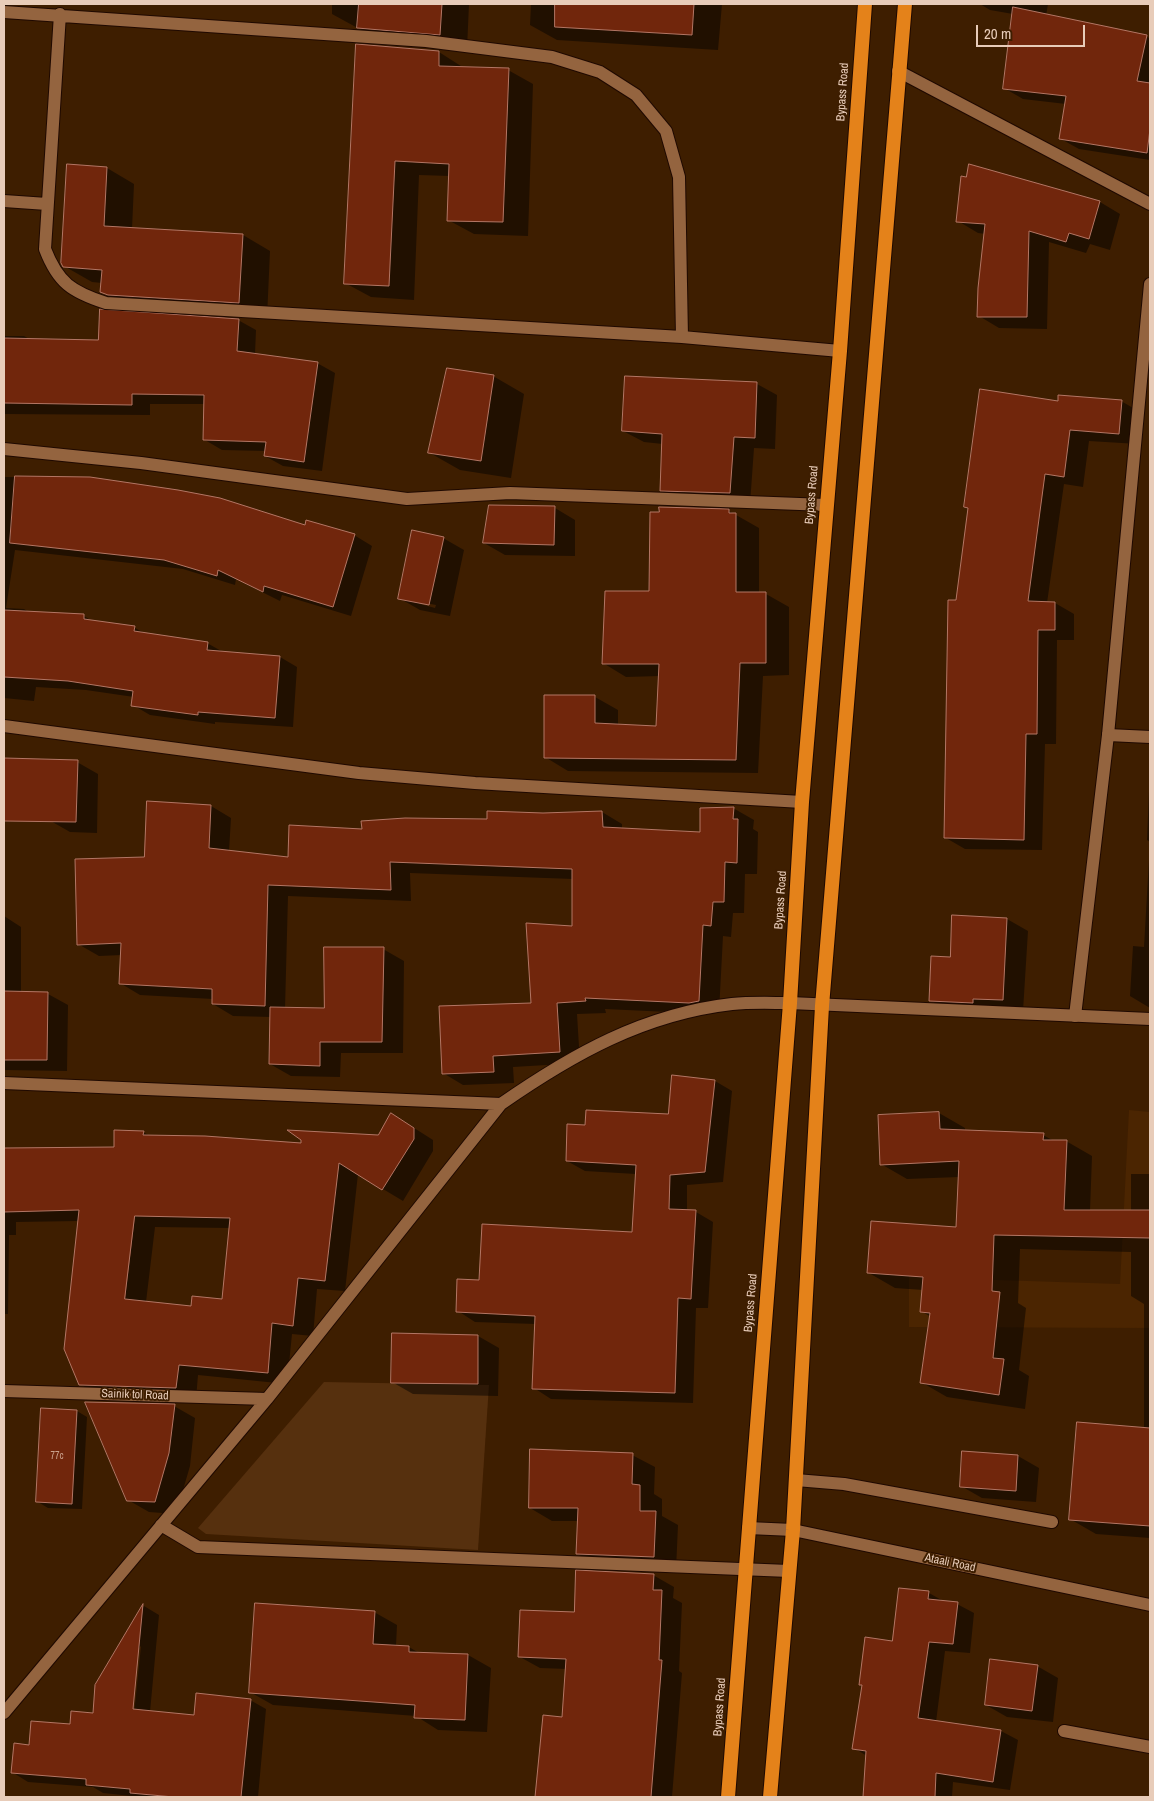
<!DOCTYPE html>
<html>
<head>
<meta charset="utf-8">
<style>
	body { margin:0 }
	#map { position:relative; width:1154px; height:1801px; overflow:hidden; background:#3e1e00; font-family:"Archivo Narrow",sans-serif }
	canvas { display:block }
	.frame { position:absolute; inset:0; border:5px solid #e8ccb9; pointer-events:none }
	.scale { position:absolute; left:976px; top:25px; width:109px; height:22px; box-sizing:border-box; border:2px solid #e8ccb9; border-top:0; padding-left:6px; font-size:15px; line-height:18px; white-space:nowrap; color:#e8ccb9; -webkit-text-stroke:4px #3e1e00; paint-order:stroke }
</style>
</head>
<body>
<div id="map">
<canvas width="1154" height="1801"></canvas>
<div class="frame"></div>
<div class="scale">20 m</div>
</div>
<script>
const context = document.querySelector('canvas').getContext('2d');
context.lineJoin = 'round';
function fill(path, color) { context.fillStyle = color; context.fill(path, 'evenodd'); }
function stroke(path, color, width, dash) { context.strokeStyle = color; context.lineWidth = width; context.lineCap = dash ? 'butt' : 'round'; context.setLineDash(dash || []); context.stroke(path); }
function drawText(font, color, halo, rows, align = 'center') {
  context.font = font + ' "Archivo Narrow",sans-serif'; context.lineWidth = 4; context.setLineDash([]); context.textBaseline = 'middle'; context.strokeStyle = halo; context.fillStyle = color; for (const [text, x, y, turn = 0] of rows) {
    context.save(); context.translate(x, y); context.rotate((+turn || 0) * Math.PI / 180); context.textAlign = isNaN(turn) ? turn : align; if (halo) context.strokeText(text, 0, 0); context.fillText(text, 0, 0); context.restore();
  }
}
const built = new Path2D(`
	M1129 1110 1150 1112V1328L909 1327V1275L936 1278 1120 1284Z`);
const green = new Path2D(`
	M324 1382 489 1385 478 1550 206 1534 198 1528Z`);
const shadow = new Path2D(`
	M332 4H469L467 49 385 43 332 14Z
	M531 4H722L718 50 557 40 530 25Z
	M980 4H1048L1046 16 1150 38V160L1079 149 1061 139 1066 104 1023 99 1004 88 1013 14 990 10Z
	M358 46 439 52 464 68 508 70 533 84 528 236 474 234 448 220 450 176 419 175 414 300 371 297 345 283Z
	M68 166 107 168 134 184 132 229 243 235 270 251 267 318 129 308 102 292V283L92 282 64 266Z
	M970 166 1100 202 1120 214 1110 250 1090 244 1086 253 1049 242 1047 329 999 328 979 316 986 234 978 233 958 221Z
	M238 320 256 330 255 354 317 363 335 373 322 471 283 466 265 456 266 451 222 450 205 440V404H150V415L4 414V336H24L31 340 100 341Z
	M493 376 524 394 511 478 460 470 430 453Z
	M757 384 777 395 775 449 754 448 750 504 681 502 661 490 663 444 644 442 623 431Z
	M1121 401 1140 412 1138 444 1089 441 1083 487 1064 484 1047 603H1055L1074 614V640H1057L1056 744H1045L1042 850 965 849 946 838 957 602 969 508 965 506 1059 402Z
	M4 477 90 478 354 535 372 546 351 616 282 595 280 601 236 579 235 585 183 569 15 550 6 608 24 609 30 613 84 616 94 622 135 628 146 634 207 643 223 652 280 657 297 667 293 727 215 722V724L150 715 133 705 134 697 86 690 36 687 34 701 4 698Z
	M555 508 575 520V556L505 555 484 543Z
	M729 511 759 528V594H766L789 607V675L763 676 758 773 568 771 545 757V696L595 697 618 710V725L657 727 660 676 626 677 603 663 650 592Z
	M443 538 464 550 450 616 420 610 399 598ZM420 602 436 605 435 608 420 604Z
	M77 762 98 774 97 833 70 832 49 820Z
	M1150 767V1008L1130 996 1133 946 1144 947 1150 842 1147 840Z
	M211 806 231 818 229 851 289 859 363 830 543 814 602 812 622 824V829L701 833 733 808 754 820 753 829 758 832 757 874H745L744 913H733L731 937 723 936 719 1012 711 1014 605 1009 606 1013 577 1014 580 1063 513 1067 514 1083 463 1085 443 1073 532 1004 573 927V879L410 873 411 901 288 896 285 1009 325 1010 383 949 404 961 403 1053H341L340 1077 291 1076 270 1064 271 1017 233 1016 213 1004V999L140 995 120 983 122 955 99 956 78 944 145 858Z
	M4 916 21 927V993L48 994 68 1005 67 1071 4 1070Z
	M954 916 1007 919 1028 931 1023 1011 951 1012 930 1000 951 958Z
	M715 1081 732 1091 723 1182 687 1185V1211L696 1212 713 1222 708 1308H696L693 1403 551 1399 534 1388 536 1324 475 1322 458 1311 481 1282 634 1233 636 1174 585 1171 567 1161 586 1126 669 1115Z
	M939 1113 965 1128V1131L1043 1135 1054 1141H1066L1092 1156 1090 1211H1131V1174H1150V1538L1096 1534 1070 1519 1144 1429V1304L1131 1296V1252L1020 1249 1018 1303 1026 1308 1019 1370 1029 1376 1025 1409 947 1397 921 1382 931 1317 921 1311 923 1290 895 1288 869 1273 957 1228 959 1177 907 1179 881 1164Z
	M411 1126 433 1140V1151L403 1201 358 1174 345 1291 317 1289 313 1336 292 1334 287 1384 198 1375 196 1399 99 1396 80 1384 79 1221 16 1222V1235H9L8 1314H4V1149L115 1148 143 1132 150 1136 302 1144 379 1136ZM155 1227 230 1228 223 1300 192 1308 146 1302Z
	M393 1334 478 1336 499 1348 498 1396 413 1394 392 1382Z
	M174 1406 195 1418 190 1466 176 1514 149 1512 128 1500Z
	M77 1411 87 1417 82 1509 48 1508 38 1502Z
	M632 1455 655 1467 654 1494 662 1499V1516L678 1525 676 1570 600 1566 577 1554 579 1521H552L530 1508Z
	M1018 1456 1039 1468 1036 1502 982 1498 961 1486Z
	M653 1575 674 1587 673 1598 682 1603 679 1671 682 1673 672 1797H533H536L563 1718 567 1669 540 1668 520 1657 576 1613Z
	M900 1590 929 1593 945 1602 957 1604 974 1613 970 1653 945 1651 936 1722 1001 1731 1018 1740 1010 1790 953 1782 952 1797H865L867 1756 854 1748 863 1686 860 1684 894 1643Z
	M144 1606 159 1615 150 1712 195 1717 250 1700 266 1709 258 1797H141L103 1793 93 1787 28 1782 12 1772 30 1747 94 1715 96 1685ZM141 1646 134 1715H131L138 1649Z
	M374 1612 397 1625 396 1646 409 1647 419 1653 468 1655 491 1668 487 1732 438 1730 416 1716 273 1705 250 1692Z
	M1037 1666 1058 1678 1053 1722 1007 1717 986 1705Z`);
const building = new Path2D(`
	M359 4H442L440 35 357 28Z
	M555 4H694L692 35 555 27Z
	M1013 7 1147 35 1137 81 1150 83V129L1147 153 1059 139 1066 96 1003 89Z
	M356 44 439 51V66L509 68 503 222 447 221 449 164 395 161 389 286 344 284Z
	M67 164 107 167 104 226 243 234 239 303 108 295 100 292 102 270 63 267 61 263Z
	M969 164 1100 201 1089 239 1069 233 1066 242 1029 231 1027 317H977L978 288 985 224 956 222 961 176 966 177Z
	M100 309 239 319 237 351 318 362 304 462 264 456 266 442 203 440 204 395 132 394V405L4 403V338L98 340Z
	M447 368 494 375 481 461 428 453Z
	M625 376 757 382 755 438 734 437 730 493 660 491 662 434 622 431Z
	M980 389 1058 401V395L1122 400 1119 434 1070 430 1064 477 1045 474 1028 601 1055 602V630H1038L1037 734H1026L1024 840 944 838 948 600H956L968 508 964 507Z
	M15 476 90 477 178 490 220 498 305 525 306 520 355 534 333 607 264 586 263 592 218 570 217 576 164 560 10 543Z
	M489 505 555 506 554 545 483 543Z
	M659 507 729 509V513H736V592H766V663H740L736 760 544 758V695H595V723L656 726 659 664H602L605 591H649L650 512H659Z
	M412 530 444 537 429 605 398 599Z
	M4 610 84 614V619L135 626 134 631 208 642 207 650 280 656 275 718 198 712V715L131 706 133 691 68 681 4 677Z
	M4 758 78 760 76 822 4 821Z
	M147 801 211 805 209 848 288 857 289 825 362 829 361 821 405 818 487 819V811L543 813 602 811 603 827 700 832V808L734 807 733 819H738L737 863 725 862 724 902H713L711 926 703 925 699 1001 689 1003 585 998 586 1001 557 1003 560 1052 493 1056 494 1072 442 1074 439 1006 531 1003 526 923 572 926V869L390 862 391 890 268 885 265 1006 212 1004V989L119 984 121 943 77 945 75 859 144 857Z
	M952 915 1007 918 1003 1000 973 999V1003L929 1001 931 956 950 957Z
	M324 947H384L382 1042H320V1066L269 1064 270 1007 324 1008Z
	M4 991 48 992 47 1060H4Z
	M672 1075 715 1080 705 1172 670 1175 669 1209 696 1210 691 1299 678 1298 675 1393 532 1389 535 1316 456 1312 457 1279 479 1280 482 1224 632 1232 636 1165 566 1161 567 1124 585 1125 586 1110 668 1114Z
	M939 1112 940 1129 1044 1133 1043 1140H1067L1064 1210H1150V1238L994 1235 992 1291 1000 1292 993 1358 1004 1359 999 1395 920 1383 930 1313 920 1312 923 1277 867 1273 871 1221 956 1227 959 1161 880 1165 878 1115Z
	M391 1113 414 1128V1139L382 1190 339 1163 325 1281 298 1278 293 1326 272 1323 268 1373 179 1365 176 1388 79 1385 64 1349 79 1210 4 1212V1148L114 1147V1130L144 1131 143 1135 205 1136 301 1143V1140L287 1130 378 1135ZM135 1216 230 1218 222 1299 192 1296 191 1306 125 1299Z
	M392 1333 478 1335V1384L391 1383Z
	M85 1402 175 1404 169 1453 155 1502 127 1501Z
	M41 1408 77 1410 72 1504 36 1502Z
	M1077 1422 1150 1428V1526L1069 1520Z
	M530 1449 633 1453 632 1484 640 1485V1511H656L654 1557 576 1554 578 1508H529Z
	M962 1451 1018 1455 1016 1491 960 1487Z
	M576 1570 654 1574 653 1590H662L659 1660H662L651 1797H535L543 1715 562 1717 566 1659 518 1657 520 1610 574 1612Z
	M899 1588 929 1591 928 1599 958 1602 953 1644 929 1642 918 1718 1001 1730 993 1782 936 1773 935 1797H863L866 1751 852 1749 862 1685H859L865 1637 892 1641Z
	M255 1603 375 1611 373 1644 409 1646V1652L468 1654 465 1720 414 1718 415 1705 249 1693Z
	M143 1604 133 1709 194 1715 196 1693 251 1699 241 1797H174L130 1793V1789L86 1785V1779L11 1773 14 1743 29 1745 31 1721 70 1724 71 1711 93 1713 95 1685Z
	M990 1659 1038 1665 1032 1711 985 1705Z`);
const service = new Path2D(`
	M4 12 426 41 552 57 600 72 636 95 666 131 679 177 682 337
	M60 14 45 249C58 283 72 292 106 303L682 337 840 351
	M4 201 47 204
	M1075 1016 1108 735 1150 284
	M796 1480 844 1484 1052 1522
	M1064 1731 1150 1747`);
const minor = new Path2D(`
	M898 71 1150 204
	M4 449 141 463 407 499 510 493 826 505
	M4 726 359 773 475 783 802 802
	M1108 735 1150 737
	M4 1083 501 1104
	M4 1391 267 1399
	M161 1525 198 1547 789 1571
	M748 1528 793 1530 1150 1605
	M4 1713 267 1399 501 1104C573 1054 644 1014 732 1004 751 1002 771 1003 790 1003L1150 1019`);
const trunk = new Path2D(`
	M728 1797 790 1003 802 802 840 351 865 4
	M770 1797 793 1530 822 1006 905 4`);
const numberNames = [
	["77c",57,1456]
];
const streetNames = [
	["Bypass Road",843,92,-86],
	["Bypass Road",812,495,-85],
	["Bypass Road",781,900,-86],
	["Bypass Road",751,1303,-85],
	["Sainik tol Road",135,1395,2],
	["Ataali Road",950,1563,12],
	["Bypass Road",720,1707,-86]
];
fill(built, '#4b2501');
fill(green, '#56300e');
fill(shadow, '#0007');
fill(building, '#71260c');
stroke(building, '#b37664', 1);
stroke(service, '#1f0900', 14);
stroke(minor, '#1f0900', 14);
stroke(trunk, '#1f0900', 16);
stroke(service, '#94643f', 12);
stroke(minor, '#94643f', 12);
stroke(trunk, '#e4821a', 14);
drawText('10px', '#caa28e', null, numberNames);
drawText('12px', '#e8ccb9', '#3e1e00', streetNames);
</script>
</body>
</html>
